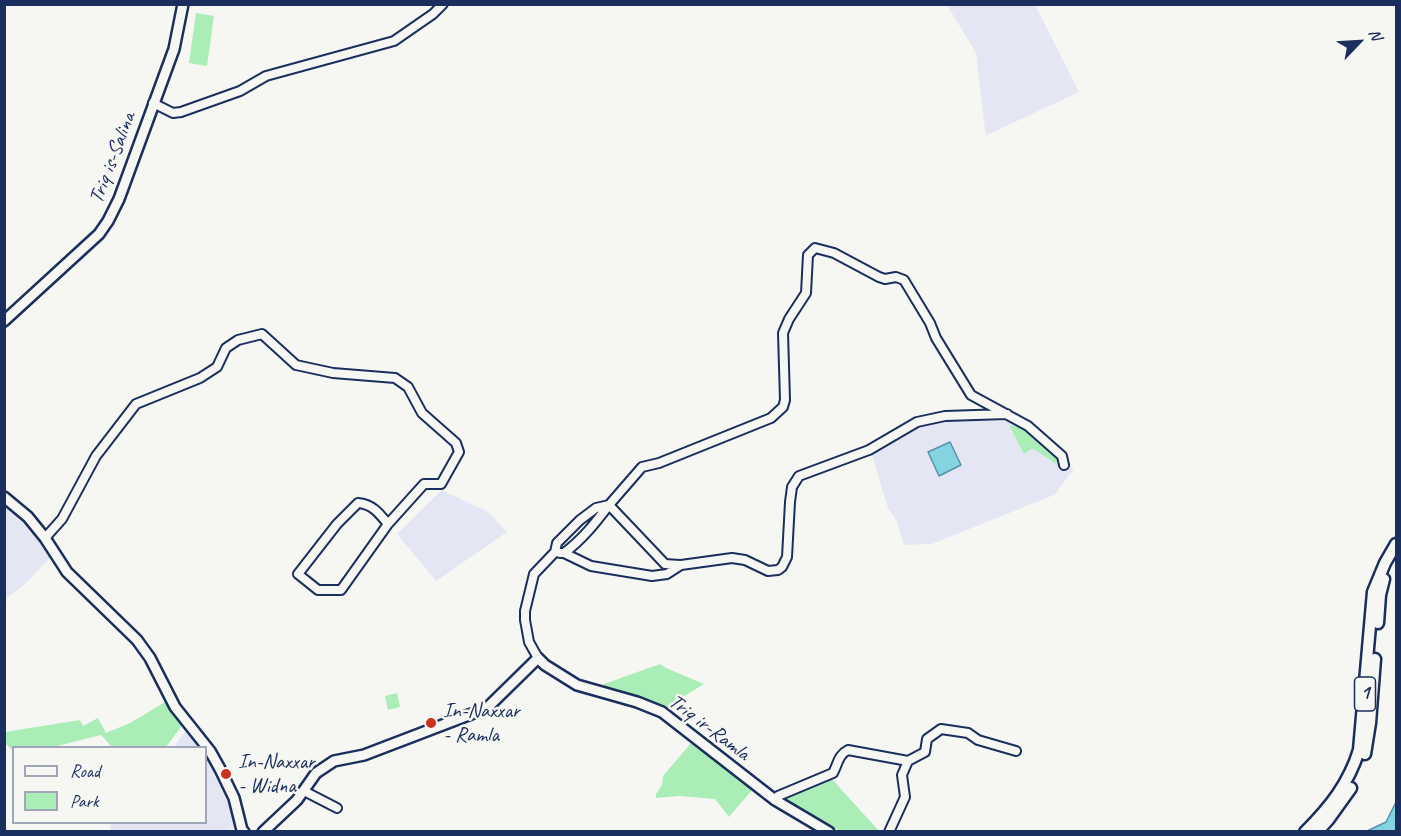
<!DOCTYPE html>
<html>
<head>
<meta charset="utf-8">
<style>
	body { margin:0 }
	#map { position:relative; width:1401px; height:836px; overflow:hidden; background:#f6f6f2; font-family:Caveat,sans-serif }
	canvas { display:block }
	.frame { position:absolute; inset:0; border:6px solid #1b2f5e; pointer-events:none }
	.legend { position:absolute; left:12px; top:746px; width:195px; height:78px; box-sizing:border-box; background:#f6f6f2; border:2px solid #9ea6b7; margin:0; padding:8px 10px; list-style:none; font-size:18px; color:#1b2f5e }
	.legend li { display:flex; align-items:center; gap:12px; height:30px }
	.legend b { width:30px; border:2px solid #9ea6b7 }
	.north { position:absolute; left:1329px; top:12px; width:60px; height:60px; -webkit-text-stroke:4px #f6f6f2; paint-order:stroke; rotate:65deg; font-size:16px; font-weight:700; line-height:24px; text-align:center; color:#1b2f5e }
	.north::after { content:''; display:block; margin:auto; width:21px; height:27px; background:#1b2f5e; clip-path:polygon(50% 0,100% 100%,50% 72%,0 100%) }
</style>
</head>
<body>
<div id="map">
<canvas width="1401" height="836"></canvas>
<div class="frame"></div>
<ul class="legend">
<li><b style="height:8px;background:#f6f6f2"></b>Road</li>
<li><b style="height:16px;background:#abedb6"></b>Park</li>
</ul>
<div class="north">N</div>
</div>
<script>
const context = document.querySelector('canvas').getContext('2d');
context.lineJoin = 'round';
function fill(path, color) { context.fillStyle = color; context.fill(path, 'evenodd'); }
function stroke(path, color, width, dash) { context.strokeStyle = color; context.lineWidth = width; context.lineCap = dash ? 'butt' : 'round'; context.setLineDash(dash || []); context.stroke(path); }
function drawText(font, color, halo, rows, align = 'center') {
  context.font = font + ' Caveat,sans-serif'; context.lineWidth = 5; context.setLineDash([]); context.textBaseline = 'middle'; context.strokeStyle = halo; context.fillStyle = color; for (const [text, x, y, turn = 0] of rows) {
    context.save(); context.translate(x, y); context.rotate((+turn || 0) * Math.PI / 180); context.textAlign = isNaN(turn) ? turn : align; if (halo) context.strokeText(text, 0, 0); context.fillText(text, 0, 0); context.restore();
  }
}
const built = new Path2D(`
	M947 5H1035L1079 92 987 135 985 130 976 53Z
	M951 417 1015 422 1029 429 1074 469 1055 494 1049 497 932 544 904 545 897 521 888 508 872 455 914 425Z
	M442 490 488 512 507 532 436 581 397 534Z
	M5 497 28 517 54 554 23 586 7 598 5 605Z
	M185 732H191L203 748H173Z
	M206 752 217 770 228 796 237 827 222 832H110L111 823 206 822Z`);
const green = new Path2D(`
	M196 13 214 16 207 66 189 63Z
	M1009 425 1024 428 1059 459 1056 464 1034 449H1031L1024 454Z
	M660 664 666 668 704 684 665 708 642 697 602 689 604 684Z
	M397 693 400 707 388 710 385 696Z
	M167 701 183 724 166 747H112L101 735 53 747 14 748 13 751 5 743V732L80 720 83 726 98 718 106 733 130 723Z
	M691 743 753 789 729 817 715 799 679 796 656 798V794L662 785 663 776Z
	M830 777 879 831H840L779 797Z`);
const water = new Path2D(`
	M950 442 961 465 939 476 928 452Z
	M1396 802V831H1367L1386 822Z`);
const minor = new Path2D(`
	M153 103 173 113 181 112 240 91 266 76 394 41 433 14 443 4
	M45 538 62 519 96 456 136 404 200 378 217 367 226 348 238 340 262 334 296 365 333 373 395 378 408 387 422 413 456 443 459 452 441 484H424L388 524 341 590H318L298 574 337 524 358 503C372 504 379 513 388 524
	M560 553H564C582 540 596 522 609 505L665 564 680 565
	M564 553 591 566 652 576 667 574 681 565 732 558 745 560 768 571 778 570 782 567 787 557 790 502 792 487 799 476 869 450 917 422 945 416 1007 414
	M538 658 529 642 525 620V611L534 574 555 552 557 543 580 520 596 508 609 505 642 467 659 463 771 418 783 407 785 400 783 333 789 319 806 293 808 255 815 248 834 253 879 277 885 279 896 277 904 280 930 323 936 338 971 395 1028 426 1062 456 1064 465
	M304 791 337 808
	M775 800 778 796 833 773C838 764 838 755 848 750L908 761
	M889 832 905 797 902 775 908 761 925 752 927 739 941 729 968 733 978 740 1016 751`);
const major = new Path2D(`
	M4 321 99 234 108 221 119 199 174 49 183 4
	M4 497 28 517 45 538 67 572 137 640 150 658 175 707 210 751 220 769 234 798 242 830 244 832
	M263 832 297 800 316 773 334 761 364 755 487 708 538 658 545 665 577 685 637 702 662 712 775 800 829 832`);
const highway = new Path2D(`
	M1378 623 1380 595 1384 579
	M1365 754 1370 723 1375 659
	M1305 832C1330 807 1349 783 1359 750L1373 592 1385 563 1396 544
	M1317 832 1328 820 1351 788`);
const markers = [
	[431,723,6,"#c8321e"],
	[226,774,6,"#c8321e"]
];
const shields = [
	[1365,694,21]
];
const shieldNames = [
	["1",1365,694]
];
const streetNames = [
	["Triq is-Salina",113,158,-69],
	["Triq ir-Ramla",709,728,37]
];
const poiNames = [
	["In-Naxxar",443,711],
	["- Ramla",443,735],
	["In-Naxxar",238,762],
	["- Widna",238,786]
];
fill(built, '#e4e7f3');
fill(green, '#abedb6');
fill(water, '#83d3e0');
stroke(water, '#5991ac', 1.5);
stroke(minor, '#1b2f5e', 12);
stroke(major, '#1b2f5e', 14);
stroke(highway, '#1b2f5e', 15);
stroke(minor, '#f6f6f2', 8);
stroke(major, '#f6f6f2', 9);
stroke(highway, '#f6f6f2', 10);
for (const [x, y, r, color] of markers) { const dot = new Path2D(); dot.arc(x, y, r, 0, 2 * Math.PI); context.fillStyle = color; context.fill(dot); stroke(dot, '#f6f6f2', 2); }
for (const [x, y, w] of shields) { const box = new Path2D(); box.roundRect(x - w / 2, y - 17, w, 34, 4.5); context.fillStyle = '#f6f6f2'; context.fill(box); stroke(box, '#1b2f5e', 1.5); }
drawText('bold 20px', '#1b2f5e', null, shieldNames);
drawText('21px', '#1b2f5e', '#f6f6f2', streetNames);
drawText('21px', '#1b2f5e', '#f6f6f2', poiNames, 'left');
</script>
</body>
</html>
